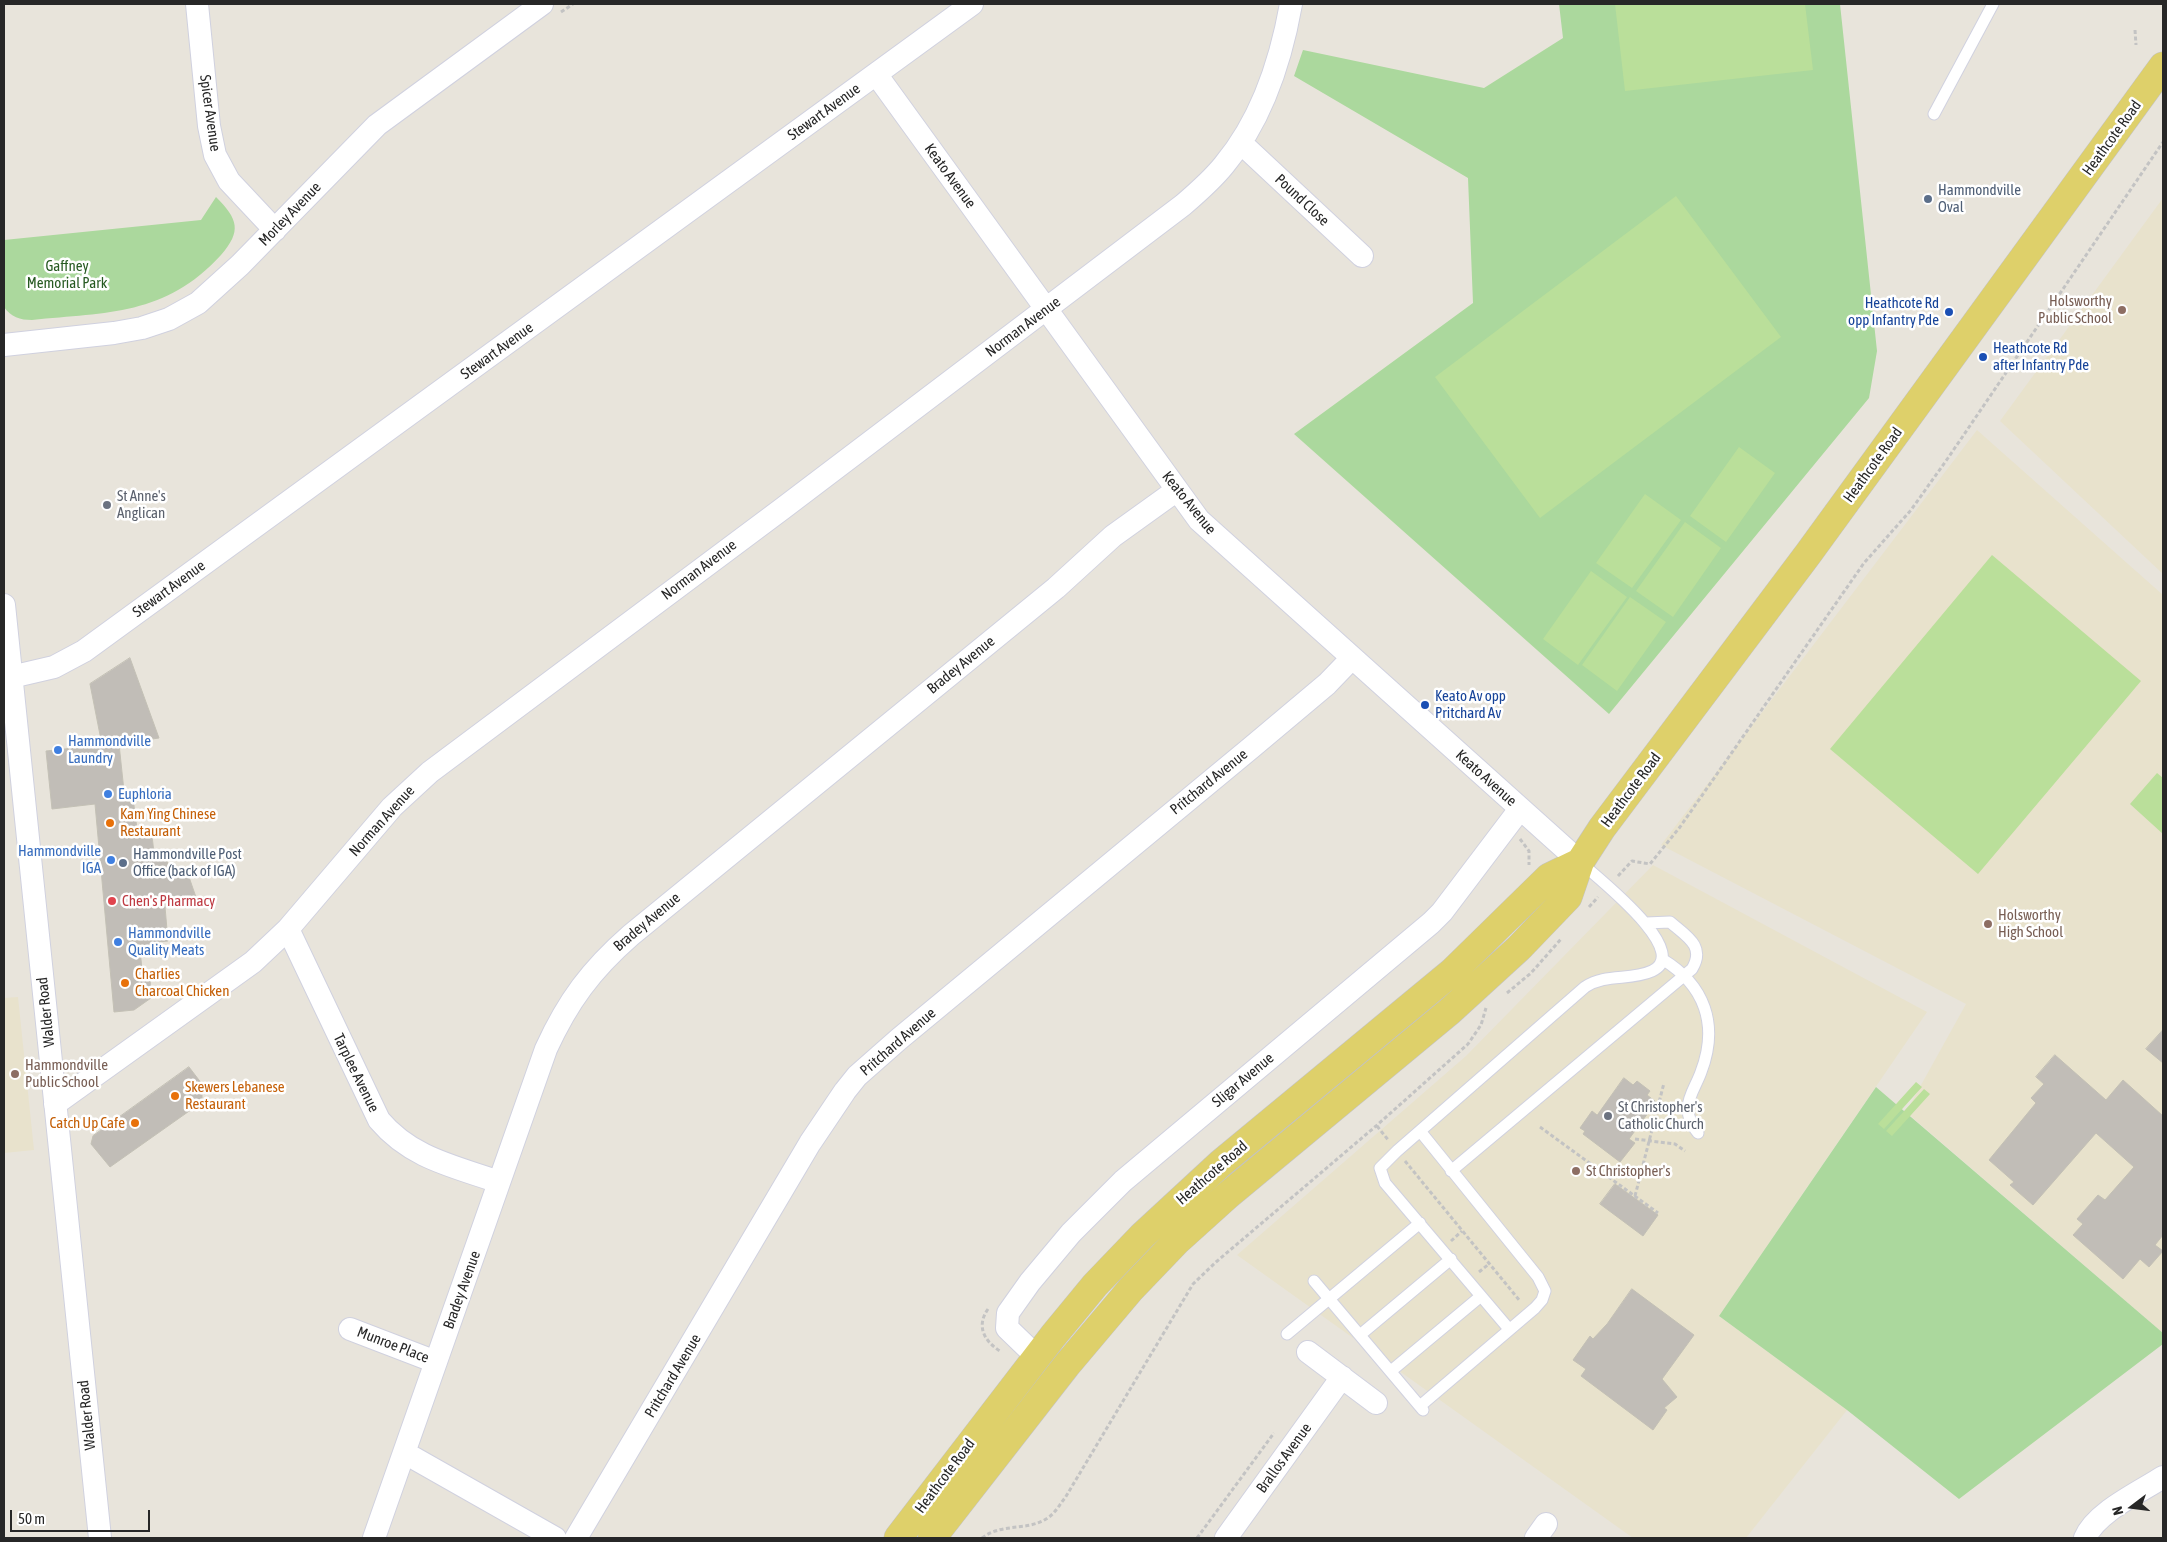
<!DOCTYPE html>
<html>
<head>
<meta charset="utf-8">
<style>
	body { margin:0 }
	#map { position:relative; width:2167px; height:1542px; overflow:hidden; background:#e8e4db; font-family:"Asap Condensed",sans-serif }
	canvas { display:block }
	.frame { position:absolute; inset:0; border:5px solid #272727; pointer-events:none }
	.north { position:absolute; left:2107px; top:1482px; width:50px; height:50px; -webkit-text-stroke:4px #fff; paint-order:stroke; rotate:255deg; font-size:14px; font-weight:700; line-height:20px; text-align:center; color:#272727 }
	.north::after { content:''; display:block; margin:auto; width:18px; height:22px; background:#272727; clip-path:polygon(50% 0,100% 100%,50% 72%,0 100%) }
	.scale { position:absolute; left:10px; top:1510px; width:140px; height:22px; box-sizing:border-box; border:2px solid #272727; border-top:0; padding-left:6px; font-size:15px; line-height:18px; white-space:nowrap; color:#272727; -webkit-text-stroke:4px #fff; paint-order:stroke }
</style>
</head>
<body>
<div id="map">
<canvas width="2167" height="1542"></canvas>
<div class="frame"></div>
<div class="north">N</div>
<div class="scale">50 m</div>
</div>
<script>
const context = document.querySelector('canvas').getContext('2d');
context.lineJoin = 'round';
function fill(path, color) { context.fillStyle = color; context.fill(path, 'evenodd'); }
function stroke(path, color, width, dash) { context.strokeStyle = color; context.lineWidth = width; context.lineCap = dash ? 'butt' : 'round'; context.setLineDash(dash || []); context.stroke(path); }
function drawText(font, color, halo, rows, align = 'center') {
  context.font = font + ' "Asap Condensed",sans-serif'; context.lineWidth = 5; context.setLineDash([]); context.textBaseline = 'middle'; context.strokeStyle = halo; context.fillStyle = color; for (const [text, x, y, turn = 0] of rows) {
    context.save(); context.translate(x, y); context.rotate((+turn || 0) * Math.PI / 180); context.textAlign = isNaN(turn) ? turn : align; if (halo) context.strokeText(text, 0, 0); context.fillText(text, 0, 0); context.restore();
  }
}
const education = new Path2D(`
	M2163 198V574L2000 421Z
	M1977 430 2163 595V1333L1906 1112 1966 1004 1661 845Z
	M1653 865 1927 1012 1719 1316 1847 1410 1746 1538H1633L1237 1255 1466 1056Z
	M18 997 34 1150 4 1153V998Z`);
const green = new Path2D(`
	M1559 4H1840L1877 351 1869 398 1609 714 1294 434 1473 303 1468 178 1294 76 1303 50 1484 88 1563 38Z
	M216 197C238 219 242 231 221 255 165 316 108 312 32 320 20 320 11 317 4 307V240L201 220Z
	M1876 1087 2163 1333V1344L1959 1499 1847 1410 1719 1316Z`);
const pitch = new Path2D(`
	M1615 4H1805L1813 70 1625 91Z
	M1676 196 1781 337 1540 518 1435 377Z
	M1739 447 1775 473 1726 542 1690 516Z
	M1645 494 1681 520 1632 588 1596 563Z
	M1685 522 1721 548 1673 617 1636 591Z
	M1992 555 2141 681 1978 874 1830 749Z
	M1591 571 1627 597 1578 665 1543 639Z
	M1630 597 1666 622 1617 691 1582 665Z
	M2157 773 2163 778V834L2130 804Z
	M1916 1082 1922 1087 1884 1129 1878 1124Z
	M1924 1089 1930 1094 1892 1136 1886 1131Z`);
const building = new Path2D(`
	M130 658 159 738 119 744 124 791 132 790 137 829 151 827 154 853 162 852 163 859 167 858 168 868 182 867 184 878 189 877 198 903 165 907 168 941 158 942 159 948 140 950 143 979 150 978 151 998 134 1010 114 1012 95 804 52 809 46 751 102 745 90 684Z
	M2163 1030V1063L2146 1049Z
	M2055 1055 2106 1100 2123 1080 2163 1116V1235L2155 1245 2163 1251 2149 1267 2140 1259 2123 1279 2073 1235 2083 1224 2077 1219 2098 1195 2105 1200 2134 1167 2096 1133 2033 1205 2010 1185 2014 1182 1989 1160 2036 1103 2031 1098 2044 1084 2036 1077Z
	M189 1067 202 1084V1102L110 1167 91 1144 93 1136Z
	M1624 1078 1633 1085 1637 1081 1650 1091 1647 1095 1656 1102 1629 1139 1635 1143 1620 1162 1583 1134 1585 1131 1580 1128 1592 1111 1597 1115Z
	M1615 1184 1658 1215 1643 1236 1600 1204Z
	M1632 1289 1694 1335 1662 1379 1677 1397 1664 1408 1667 1410 1653 1430 1581 1376 1586 1369 1573 1360 1590 1336 1593 1339 1607 1324Z`);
const path = new Path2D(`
	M561 12 573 4
	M2135 30 2136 45
	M1520 839 1529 851V865
	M1618 876 1632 861 1650 864 1680 827 1864 563 1911 510 1948 458 2163 142
	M1589 907 1598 897
	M1507 993 1531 973 1562 938
	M1377 1126 1389 1141
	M1540 1127 1658 1213
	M1635 1139 1675 1144 1685 1151
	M1405 1161 1520 1301
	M1635 1196 1664 1083
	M1451 1241 1462 1231
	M1479 1272 1489 1264
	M988 1309C976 1326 984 1341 1000 1351
	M982 1538C1001 1523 1027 1531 1046 1519 1055 1514 1059 1505 1065 1498L1193 1284 1216 1262 1376 1126 1468 1044 1481 1025 1486 1008
	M1197 1538 1274 1433`);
const lane = new Path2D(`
	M1934 114 1993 4
	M1662 959C1705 985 1719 1025 1701 1072 1697 1084 1688 1096 1688 1108 1688 1118 1692 1126 1698 1133
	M1451 1171 1692 969C1706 946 1686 936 1670 922L1646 923
	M1314 1281 1423 1410
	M1509 1329 1385 1183 1380 1168 1397 1151 1585 987C1606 973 1630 981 1652 971 1694 952 1595 876 1580 862
	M1287 1334 1420 1223
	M1360 1335 1451 1259
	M1391 1371 1481 1296
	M1420 1406 1535 1308 1542 1300 1545 1291 1538 1277 1420 1131`);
const street = new Path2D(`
	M197 4 209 126 215 155 229 181 275 230
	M876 74 1199 520 1580 862
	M1241 143 1362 256
	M4 345 114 333 142 328 169 319 198 303 240 265 377 125 542 4
	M4 605 100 1538
	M11 677 54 667 84 651 972 4
	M288 929 379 1120C411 1158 453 1166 499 1182
	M55 1104 253 962 288 929 392 807 430 772 782 509 1183 205C1197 193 1212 180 1224 165 1261 121 1281 60 1291 4
	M350 1329 436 1362
	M1308 1352 1376 1403
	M1037 1357 1007 1328 1008 1313 1030 1282 1071 1233 1123 1181 1431 923 1442 912 1520 809
	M405 1453 555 1538
	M374 1538 546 1049C568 1001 591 970 631 935L1056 588 1113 536 1177 490
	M576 1538 810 1143 845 1091 857 1076 899 1039 1252 747 1327 684 1352 658
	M1226 1538 1342 1377
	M1536 1538 1546 1524
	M2085 1538C2096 1512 2140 1492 2163 1477`);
const primary = new Path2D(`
	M898 1538 1053 1336 1095 1285 1142 1236 1221 1163 1452 972 1549 877 1580 862
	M932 1538 1066 1366 1131 1289 1177 1241 1228 1195 1450 1011 1519 948 1568 897 1580 862 1602 828 1808 554 2163 66`);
const markers = [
	[1928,199,5,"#5c6f8a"],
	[2122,310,5,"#8d6e63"],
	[1949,312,5,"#1a4fb4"],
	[1983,357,5,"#1a4fb4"],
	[107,505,5,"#6b7280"],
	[1425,705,5,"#1a4fb4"],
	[58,750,5,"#3f7fe0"],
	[108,794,5,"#3f7fe0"],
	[110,823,5,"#e8710a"],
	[111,860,5,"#3f7fe0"],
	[123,863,5,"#5c6f8a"],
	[112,901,5,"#e0444e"],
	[1988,924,5,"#8d6e63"],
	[118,942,5,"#3f7fe0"],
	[125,983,5,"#e8710a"],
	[15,1074,5,"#8d6e63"],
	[175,1096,5,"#e8710a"],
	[1608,1116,5,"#6b7280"],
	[135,1123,5,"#e8710a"],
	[1576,1171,5,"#8d6e63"]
];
const streetNames = [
	["Stewart Avenue",824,112,-36],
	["Spicer Avenue",210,113,82],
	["Heathcote Road",2112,138,-54],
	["Keato Avenue",950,176,54],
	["Pound Close",1302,200,43],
	["Morley Avenue",290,214,-46],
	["Norman Avenue",1023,327,-37],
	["Stewart Avenue",497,351,-36],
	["Heathcote Road",1873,465,-54],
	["Keato Avenue",1189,503,51],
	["Norman Avenue",699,570,-37],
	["Stewart Avenue",169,589,-36],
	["Bradey Avenue",961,665,-39],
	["Keato Avenue",1486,778,42],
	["Pritchard Avenue",1209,782,-39],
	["Heathcote Road",1631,790,-53],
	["Norman Avenue",382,821,-48],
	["Bradey Avenue",647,922,-40],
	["Walder Road",46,1012,-96],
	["Pritchard Avenue",898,1042,-41],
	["Tarplee Avenue",356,1073,64],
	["Sligar Avenue",1243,1080,-40],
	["Heathcote Road",1212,1173,-41],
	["Bradey Avenue",462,1290,-70],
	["Munroe Place",393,1345,21],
	["Pritchard Avenue",673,1376,-59],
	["Walder Road",87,1415,-96],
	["Brallos Avenue",1284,1458,-54],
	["Heathcote Road",945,1476,-53]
];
const serviceNames = [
	["Hammondville",1938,190],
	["Oval",1938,207],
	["Hammondville Post",133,854],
	["Office (back of IGA)",133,871]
];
const parkNames = [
	["Gaffney",67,266],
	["Memorial Park",67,283]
];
const educationNames = [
	["Holsworthy",2112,301,"right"],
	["Public School",2112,318,"right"],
	["Holsworthy",1998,915],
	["High School",1998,932],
	["Hammondville",25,1065],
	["Public School",25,1082],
	["St Christopher's",1586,1171]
];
const transitNames = [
	["Heathcote Rd",1939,303,"right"],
	["opp Infantry Pde",1939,320,"right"],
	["Heathcote Rd",1993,348],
	["after Infantry Pde",1993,365],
	["Keato Av opp",1435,696],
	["Pritchard Av",1435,713]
];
const worshipNames = [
	["St Anne's",117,496],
	["Anglican",117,513],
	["St Christopher's",1618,1107],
	["Catholic Church",1618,1124]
];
const shopNames = [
	["Hammondville",68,741],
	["Laundry",68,758],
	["Euphloria",118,794],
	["Hammondville",101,851,"right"],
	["IGA",101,868,"right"],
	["Hammondville",128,933],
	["Quality Meats",128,950]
];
const foodNames = [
	["Kam Ying Chinese",120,814],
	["Restaurant",120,831],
	["Charlies",135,974],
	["Charcoal Chicken",135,991],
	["Skewers Lebanese",185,1087],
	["Restaurant",185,1104],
	["Catch Up Cafe",125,1123,"right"]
];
const healthNames = [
	["Chen's Pharmacy",122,901]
];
fill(education, '#e8e2cc');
fill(green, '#abd89d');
fill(pitch, '#badf9a');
fill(building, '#c1bdb7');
stroke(building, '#c3c0b5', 1);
stroke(lane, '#d0d1df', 13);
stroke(street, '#d0d1df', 24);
stroke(primary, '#c3c3c3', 29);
stroke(path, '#c3c3c3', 3, [4, 2.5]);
stroke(lane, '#fff', 11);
stroke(street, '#fff', 22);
stroke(primary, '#ded06a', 28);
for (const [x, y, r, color] of markers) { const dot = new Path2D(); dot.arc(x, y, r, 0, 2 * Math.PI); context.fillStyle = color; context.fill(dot); stroke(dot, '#fff', 2); }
drawText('15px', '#272727', '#fff', streetNames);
drawText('15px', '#4e5e75', '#fff', serviceNames, 'left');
drawText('15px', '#275a22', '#fff', parkNames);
drawText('15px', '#785e54', '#fff', educationNames, 'left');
drawText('15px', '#164399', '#fff', transitNames, 'left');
drawText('15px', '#5b616d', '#fff', worshipNames, 'left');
drawText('15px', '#366cbe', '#fff', shopNames, 'left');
drawText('15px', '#c56008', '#fff', foodNames, 'left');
drawText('15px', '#be3a42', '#fff', healthNames, 'left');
</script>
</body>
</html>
